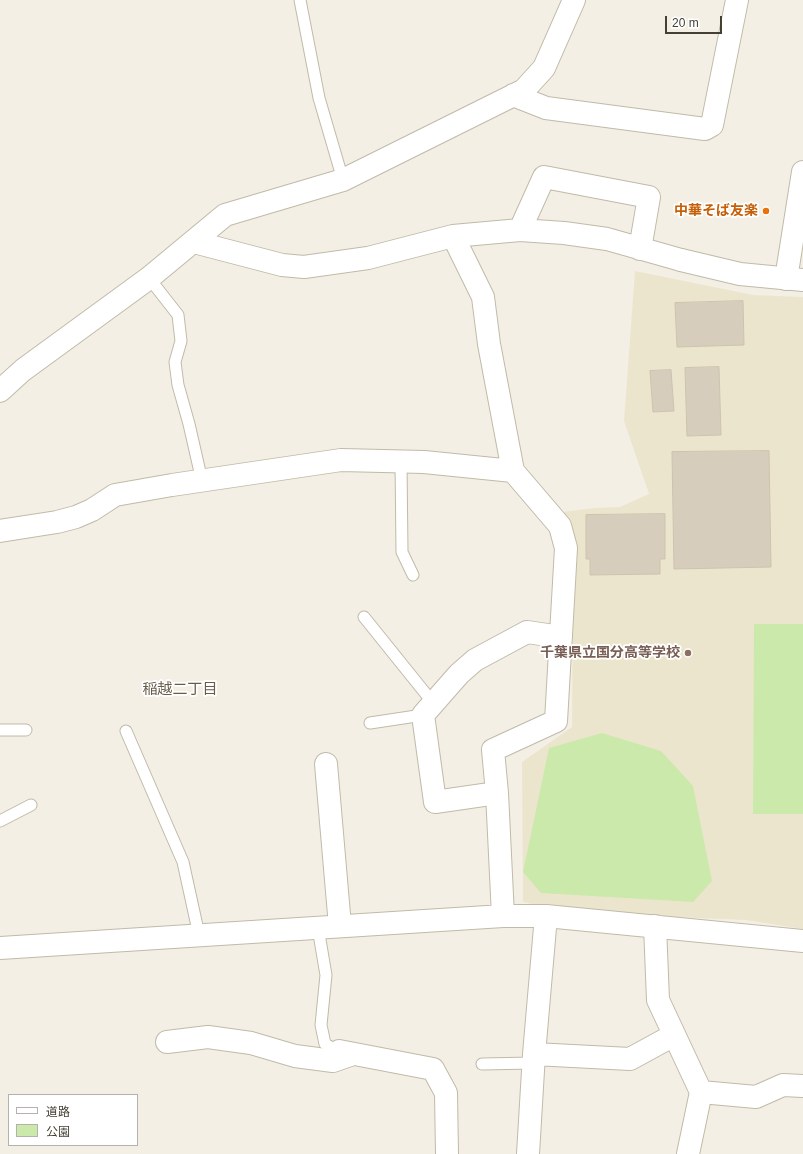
<!DOCTYPE html>
<html>
<head>
<meta charset="utf-8">
<style>
	body { margin:0 }
	#map { position:relative; width:803px; height:1154px; overflow:hidden; background:#f3efe4; font-family:Helvetica,"Noto Sans JP",sans-serif }
	canvas { display:block }
	.legend { position:absolute; left:8px; top:1094px; width:130px; height:52px; box-sizing:border-box; background:#fff; border:1px solid #b5b2ae; margin:0; padding:5px 7px; list-style:none; font-size:12px; color:#453f34 }
	.legend li { display:flex; align-items:center; gap:8px; height:20px }
	.legend b { width:20px; border:1px solid #b5b2ae }
	.scale { position:absolute; left:665px; top:16px; width:57px; height:18px; box-sizing:border-box; border:2px solid #453f34; border-top:0; padding-left:5px; font-size:12px; line-height:14px; white-space:nowrap; color:#453f34; -webkit-text-stroke:3px #fff; paint-order:stroke }
</style>
</head>
<body>
<div id="map">
<canvas width="803" height="1154"></canvas>
<ul class="legend">
<li><b style="height:5px;background:#fff"></b>道路</li>
<li><b style="height:11px;background:#cbe9ab"></b>公園</li>
</ul>
<div class="scale">20 m</div>
</div>
<script>
const context = document.querySelector('canvas').getContext('2d');
context.lineJoin = 'round';
function fill(path, color) { context.fillStyle = color; context.fill(path, 'evenodd'); }
function stroke(path, color, width, dash) { context.strokeStyle = color; context.lineWidth = width; context.lineCap = dash ? 'butt' : 'round'; context.setLineDash(dash || []); context.stroke(path); }
function drawText(font, color, halo, rows, align = 'center') {
  context.font = font + ' Helvetica,"Noto Sans JP",sans-serif'; context.lineWidth = 3.5; context.setLineDash([]); context.textBaseline = 'middle'; context.strokeStyle = halo; context.fillStyle = color; for (const [text, x, y, turn = 0] of rows) {
    context.save(); context.translate(x, y); context.rotate((+turn || 0) * Math.PI / 180); context.textAlign = isNaN(turn) ? turn : align; if (halo) context.strokeText(text, 0, 0); context.fillText(text, 0, 0); context.restore();
  }
}
const education = new Path2D(`
	M635 271 753 295 803 297V929L746 920 575 913 523 902 522 762 572 727 573 579 555 513 594 508 620 507 649 494 624 421Z`);
const green = new Path2D(`
	M754 624H803V814H753Z
	M602 733 661 751 693 786 712 881 693 902 541 893 523 872 549 748Z`);
const building = new Path2D(`
	M743 301 744 345 677 347 675 303Z
	M719 367 721 435 687 436 685 368Z
	M671 370 674 411 653 412 650 371Z
	M769 451 771 567 674 569 672 452Z
	M665 514V559H660V574L590 575V559H586V515Z`);
const service = new Path2D(`
	M300 0 319 98 343 180
	M149 278 178 315 181 341 175 362 178 385 189 424 202 481
	M401 462 402 552 413 575
	M364 617 434 704
	M370 723 423 715
	M0 730H26
	M126 731 183 862 199 935
	M0 821 31 805
	M318 928 326 975 321 1025 325 1044 338 1051
	M482 1064 533 1063`);
const minor = new Path2D(`
	M513 95 546 108 705 129 712 125 737 0
	M520 230 544 177 649 197 640 249
	M453 236 483 297 489 344 513 471 560 526 566 548 556 721 493 750 497 793 503 916
	M194 242 282 265 304 267 368 258 453 236 520 230 564 233 607 239 681 260
	M786 279 803 172
	M0 391 23 370 149 278 225 215 343 180 524 90 544 68 574 0
	M0 531 57 522 76 517 92 510 115 495 172 485 341 460 424 462 513 471
	M326 764 340 926
	M497 793 435 802 423 715 459 674 475 660 527 632 561 637
	M655 926 658 1000 701 1092
	M0 948 503 916H546L803 941
	M167 1042 208 1037 251 1043 295 1056 333 1061 353 1054
	M339 1051 433 1069 446 1093 447 1154
	M534 1054 630 1059 674 1035
	M528 1154 534 1054 546 916
	M688 1154 701 1092 756 1097 783 1085 803 1086`);
const tertiary = new Path2D(`
	M681 260 740 274 803 280`);
const markers = [
	[766,211,4,"#e8710a"],
	[688,653,4,"#8d6e63"]
];
const foodNames = [
	["中華そば友楽",758,211]
];
const educationNames = [
	["千葉県立国分高等学校",680,653]
];
const neighbourhoodNames = [
	["稲越二丁目",180,690]
];
fill(education, '#ece5cd');
fill(green, '#cbe9ab');
fill(building, '#d7cdbc');
stroke(building, '#cfc3ac', 1);
stroke(service, '#c1baa9', 13);
stroke(minor, '#c1baa9', 24);
stroke(tertiary, '#c1baa9', 24);
stroke(service, '#fff', 11);
stroke(minor, '#fff', 22);
stroke(tertiary, '#fff', 22);
for (const [x, y, r, color] of markers) { const dot = new Path2D(); dot.arc(x, y, r, 0, 2 * Math.PI); context.fillStyle = color; context.fill(dot); stroke(dot, '#fff', 1.5); }
drawText('bold 14px', '#c56008', '#fff', foodNames, 'right');
drawText('bold 14px', '#785e54', '#fff', educationNames, 'right');
drawText('15px', '#685d4a', '#fff', neighbourhoodNames);
</script>
</body>
</html>
